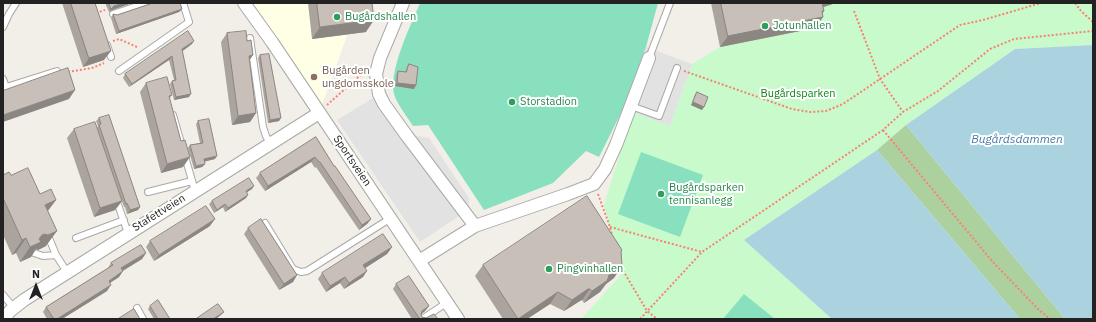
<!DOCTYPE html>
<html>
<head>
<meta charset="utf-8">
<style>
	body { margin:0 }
	#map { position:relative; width:1096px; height:322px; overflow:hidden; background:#f2efe9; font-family:"IBM Plex Sans",sans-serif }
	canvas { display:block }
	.frame { position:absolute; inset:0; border:4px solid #222; pointer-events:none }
	.north { position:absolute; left:16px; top:266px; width:40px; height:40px; -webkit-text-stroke:3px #fff; paint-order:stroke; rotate:0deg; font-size:11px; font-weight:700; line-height:16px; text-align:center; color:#222 }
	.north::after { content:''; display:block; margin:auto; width:14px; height:18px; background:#222; clip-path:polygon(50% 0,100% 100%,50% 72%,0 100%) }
</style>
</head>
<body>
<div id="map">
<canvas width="1096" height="322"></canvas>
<div class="frame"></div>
<div class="north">N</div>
</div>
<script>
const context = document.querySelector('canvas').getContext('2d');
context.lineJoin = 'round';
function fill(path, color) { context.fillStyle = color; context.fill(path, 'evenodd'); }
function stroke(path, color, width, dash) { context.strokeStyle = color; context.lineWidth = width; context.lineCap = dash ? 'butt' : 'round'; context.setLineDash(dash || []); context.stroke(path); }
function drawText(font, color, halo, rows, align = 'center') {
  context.font = font + ' "IBM Plex Sans",sans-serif'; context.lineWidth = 4; context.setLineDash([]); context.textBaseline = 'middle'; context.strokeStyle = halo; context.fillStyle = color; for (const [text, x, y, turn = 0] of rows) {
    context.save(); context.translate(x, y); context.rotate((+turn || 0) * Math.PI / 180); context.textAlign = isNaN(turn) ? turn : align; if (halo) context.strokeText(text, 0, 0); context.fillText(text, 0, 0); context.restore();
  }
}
const education = new Path2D(`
	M245 3H359L319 113Z`);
const forest = new Path2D(`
	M899 119 906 125 1065 319H1020L877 150 755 189Z`);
const park = new Path2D(`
	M711 3H1093V45L1015 49 906 125 877 150 744 240 832 319H581L620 276 604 205 633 112 670 126 692 64 720 47Z`);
const pitch = new Path2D(`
	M420 3H658L646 47 624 107 599 157 586 151 553 183 484 210 428 125 413 126C408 118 398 105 395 97 386 75 411 25 420 3Z
	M641 152 703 175 680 237 618 214Z
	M744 294 775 319H723Z`);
const parking = new Path2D(`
	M646 47 692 64 670 126 633 112 624 107Z
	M386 90 390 102 404 123 413 135 429 138 469 198V207L471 208 420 242 337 120Z`);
const water = new Path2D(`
	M1093 45V319H1065L906 125 1015 49Z
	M877 150 1020 319H832L744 240Z`);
const path = new Path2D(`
	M1075 3 1081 11 1093 22
	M854 11 880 79 903 112
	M96 13 105 10
	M113 41 119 39 137 47
	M684 71 792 109 810 112 826 111 843 104 960 25 983 20 1041 3
	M68 72 92 68 104 63
	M327 105 364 72
	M883 130 992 261 1038 309 1050 319
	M598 194 610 227 612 236
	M610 227 702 252
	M621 267 647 311 657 319
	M640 319 702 252 883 130 903 112 938 91 990 49 1014 39 1093 31`);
const service = new Path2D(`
	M113 14 146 3
	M3 27 9 14 16 3
	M250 38 263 127 266 136 270 143
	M107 45 111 57
	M649 58 670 3
	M119 71 189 22 183 3
	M3 79 6 87
	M3 88 57 71
	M631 106 659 116 677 68
	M173 115 195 191
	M148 192 192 181
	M116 199 128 233
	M265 223 293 269 301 272 307 271 391 218
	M47 233 56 255 67 272
	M76 238 124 220
	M34 253 43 256 56 255
	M3 295 14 308
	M137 308 143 319
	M422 319 448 302`);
const minor = new Path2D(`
	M244 3 272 42 458 319
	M403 3 380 58 376 74 379 94 384 104 407 136 475 226
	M419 261 475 226 568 194 594 184 605 169 616 145 649 58
	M4 319 10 311 24 300 319 113`);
const wall = new Path2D(`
	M62 3H95L104 60 83 67Z
	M105 3H132L112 10 109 12Z
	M150 3H180L182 9 179 12 116 34 111 18 113 14 117 15 150 4Z
	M308 3H372L366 32 312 39Z
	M711 3H836L823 7 824 11 822 14 823 17 815 28 720 47Z
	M227 33 247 41 253 55 249 60 256 113 250 122 232 125 221 42Z
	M192 44 182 51 189 97 174 100 170 84 172 81 174 80 169 60 129 87 123 78 125 74Z
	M260 55 281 118 279 121 268 123 258 58Z
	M409 64 416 85 414 89 395 86 396 75 398 71 405 72 407 67Z
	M146 83 172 95 169 99 183 167 161 173 140 92Z
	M697 92 702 110 691 105 695 95Z
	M99 118 140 207 138 210 127 214 125 207H124L97 128 98 126 96 121Z
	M198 121 215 159 204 162 205 164 202 167 194 169 188 148 190 145 200 143 196 124Z
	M74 129 122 201 115 210 94 217 67 138Z
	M316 137 334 166 371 219 367 224 359 230 316 167 315 168 311 162 265 191 256 178 260 173Z
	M3 175H11L40 194 56 200 48 211 46 246 38 250 36 249 31 257 20 262 16 253 12 255 3 235Z
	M252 189 247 192 246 198 225 212 223 207 214 213 209 204 212 201Z
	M210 226 154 261 146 247 150 241Z
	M248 228 297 275 293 282 279 290 244 234Z
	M392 247 387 254 365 268 363 277 344 289 340 283 326 292 318 279 322 273Z
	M621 252 614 278 606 284 600 292 584 303 582 300 580 301 564 311 550 304 527 319H503L475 276 483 265Z
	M146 253 142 259 123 271 119 277 110 283 107 291 62 319H47L43 312 46 307 108 268 111 263Z
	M396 284 429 306 425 311 421 314 422 317 426 318 438 319H412L393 289Z
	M150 306 170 319H154L148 309Z`);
const shadedWall = new Path2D(`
	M124 3H132L112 10 109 12 114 6Z
	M819 3H836L814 10Z
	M182 9 179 12 116 34 119 31Z
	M824 11 819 18 823 17 815 28 720 47 728 36Z
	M374 20 366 32 312 39 320 27Z
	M194 41 192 44 180 53 182 49Z
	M111 51 104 60 83 67 89 58Z
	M253 55 247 64 249 56Z
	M172 56 169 60 129 87 132 84Z
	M397 83 416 85 414 89 395 86Z
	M75 90 69 99 3 122V115Z
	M191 94 189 97 174 100 176 97Z
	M693 102 704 107 702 110 691 105Z
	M256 113 250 122 232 125 238 116Z
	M281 118 279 121 268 123 270 120Z
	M217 156 215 159 201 162 204 159Z
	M190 157 183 167 161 173 167 164Z
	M315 157 311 162 265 191 268 186Z
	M205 164 202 167 194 169 196 166Z
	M254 186 252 189 244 194 246 191Z
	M248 195 246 198 225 212 228 208Z
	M56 200 45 214V205Z
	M122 201 115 210 94 217 100 208Z
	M225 204 223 207 214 213 217 210Z
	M140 207 138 210 127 214 130 210Z
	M215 219 210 226 154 261 159 255Z
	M371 219 367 224 359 230 362 225Z
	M57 231 46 246 38 250 36 249 31 257 20 262 30 247 42 235Z
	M26 238 16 253 12 255 22 240Z
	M392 247 387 254 359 272 363 265Z
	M146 253 142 259 117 274 121 268Z
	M622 266 614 278 606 284 600 292 584 303 592 291 608 276Z
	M123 271 119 277 105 286 109 281Z
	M367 271 363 277 344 289 349 283Z
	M297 275 293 282 279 290 284 284Z
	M345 277 340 283 326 292 330 286Z
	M111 285 107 291 62 319H57Z
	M588 289H590L582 300 580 301 564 311 572 300Z
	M558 292 550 304 527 319H518Z
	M429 306 425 311 418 317 422 311Z
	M224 312 221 315 216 319H213Z`);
const building = new Path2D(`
	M71 3H95L111 51 89 58Z
	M109 3H124L114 6 111 9Z
	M151 3H180L182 9 119 31 113 14 117 15 150 4Z
	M317 3H372L374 20 320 27Z
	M721 3H822L824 11H822L823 17 728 36Z
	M188 31 194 41 182 49 191 94 176 97 172 81 176 80 172 56 132 84 125 74Z
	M246 31 247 41 251 40 253 55 249 56 256 113 238 116 227 33Z
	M269 54 281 118 270 120 260 55Z
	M409 64 418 67 416 85 397 83 398 71 406 72Z
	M68 68 75 90 3 115V91Z
	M167 77 172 95 169 96 181 141 185 140 190 157 167 164 146 83Z
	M697 92 708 97 704 107 693 102Z
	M109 115 140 207 130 210 127 203 126 204 99 125 101 124 99 118Z
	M209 119 217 156 204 159 205 164 196 166 190 145 203 143 198 121Z
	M95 122 122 201 100 208 74 129Z
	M316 137 334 166H335L371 219 362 225 320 162H319L315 157 268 186 260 173Z
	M28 168 40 194 51 189 56 200 45 205 57 231 48 235 44 234 42 235 39 239 41 242 30 247 26 238 22 240 3 198V175L9 172 11 175Z
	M249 178 254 186 246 191 248 195 228 208 225 204 217 210 212 201Z
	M587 196 622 250 621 251 622 266 608 276 609 278 607 279 608 280 592 291 590 289H588L572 300 558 292 518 319 483 265Z
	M206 206 215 219 159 255 150 241Z
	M261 219 297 275 284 284 248 228Z
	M383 234 392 247 363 265 367 271 349 283 345 277 330 286 322 273Z
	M141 245 146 253 121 268 123 271 109 281 111 285 57 319H54L46 307 113 265 111 263Z
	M409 276 429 306 422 311 421 314 422 317 426 318 434 314 438 319H420L396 284Z
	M158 300 170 319H158L150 306Z
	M218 304 224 312 213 319H196Z
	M134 309 140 319H118Z`);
const markers = [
	[337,17,4,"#2e9e5b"],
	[765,26,4,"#2e9e5b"],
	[314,77,4,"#8d6e63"],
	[512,102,4,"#2e9e5b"],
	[661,194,4,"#2e9e5b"],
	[549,269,4,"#2e9e5b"]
];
const leisureNames = [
	["Bugårdshallen",345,17],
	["Jotunhallen",773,26],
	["Storstadion",520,102],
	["Bugårdsparken",669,188],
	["tennisanlegg",669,201],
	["Pingvinhallen",557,269]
];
const educationNames = [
	["Bugården",322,71],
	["ungdomsskole",322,84]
];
const parkNames = [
	["Bugårdsparken",798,94]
];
const streetNames = [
	["Sportsveien",352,161,56],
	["Stafettveien",159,213,-32]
];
const waterNames = [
	["Bugårdsdammen",1017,140]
];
fill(education, '#ffffe5');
fill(forest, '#add19e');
fill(park, '#c8facc');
fill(pitch, '#88e0be');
fill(parking, '#e2e2e2');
fill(water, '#aad3df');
stroke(service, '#a9a9a9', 8);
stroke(minor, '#a9a9a9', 14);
stroke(path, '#fa8072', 2, [2, 2]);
stroke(service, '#fff', 6);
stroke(minor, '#fff', 12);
fill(wall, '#aba49e');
fill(shadedWall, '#8b8681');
fill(building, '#c7bfb8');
stroke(building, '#8b8681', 1);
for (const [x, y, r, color] of markers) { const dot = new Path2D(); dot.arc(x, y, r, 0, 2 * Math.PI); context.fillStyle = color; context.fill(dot); stroke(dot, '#fff', 1.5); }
drawText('11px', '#27864d', '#fff', leisureNames, 'left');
drawText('11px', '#785e54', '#fff', educationNames, 'left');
drawText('11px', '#0c8416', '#fff', parkNames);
drawText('11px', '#222', '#fff', streetNames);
drawText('italic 12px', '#4a7aab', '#fff', waterNames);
</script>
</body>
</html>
